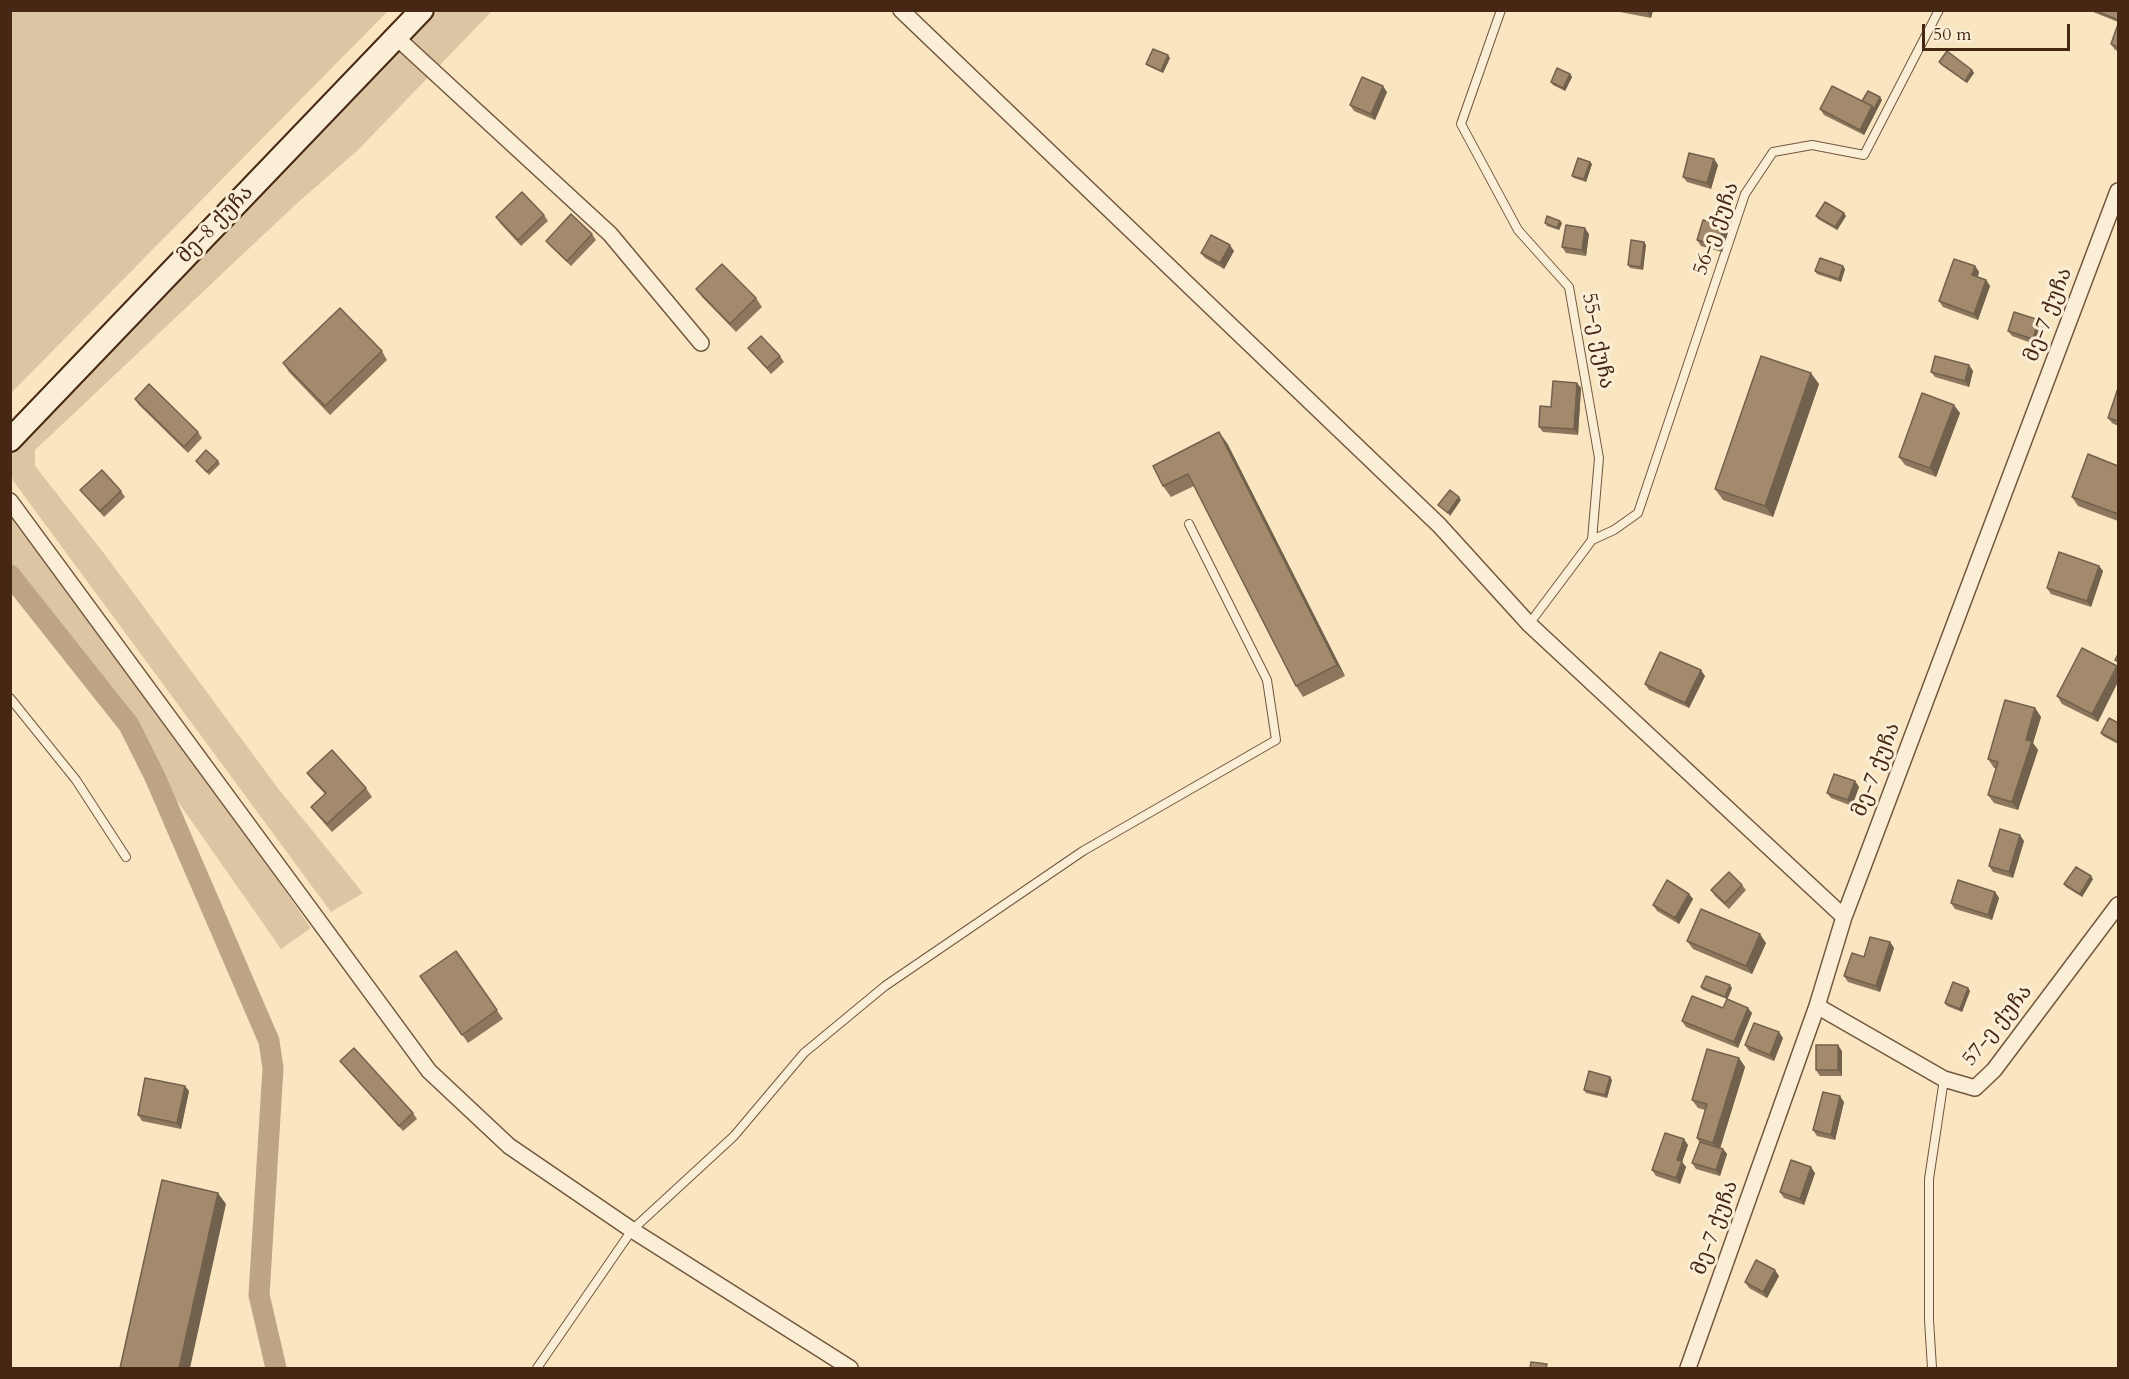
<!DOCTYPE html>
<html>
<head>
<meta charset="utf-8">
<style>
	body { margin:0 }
	#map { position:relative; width:2129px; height:1379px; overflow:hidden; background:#f9e5c0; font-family:Cardo,serif }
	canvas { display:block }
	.frame { position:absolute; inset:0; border:12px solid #462713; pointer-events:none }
	.scale { position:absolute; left:1922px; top:24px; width:148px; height:27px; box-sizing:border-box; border:3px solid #462713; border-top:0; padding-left:8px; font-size:18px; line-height:21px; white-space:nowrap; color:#462713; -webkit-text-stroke:4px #fbeed6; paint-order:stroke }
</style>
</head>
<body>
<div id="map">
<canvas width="2129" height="1379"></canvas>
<div class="frame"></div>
<div class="scale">50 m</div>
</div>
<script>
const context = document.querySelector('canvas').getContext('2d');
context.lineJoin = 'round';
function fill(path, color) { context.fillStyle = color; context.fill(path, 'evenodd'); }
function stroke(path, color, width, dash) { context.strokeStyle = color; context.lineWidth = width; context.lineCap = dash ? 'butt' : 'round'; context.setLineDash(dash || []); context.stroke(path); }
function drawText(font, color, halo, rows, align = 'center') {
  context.font = font + ' Cardo,"Noto Serif Georgian",serif'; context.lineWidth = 6; context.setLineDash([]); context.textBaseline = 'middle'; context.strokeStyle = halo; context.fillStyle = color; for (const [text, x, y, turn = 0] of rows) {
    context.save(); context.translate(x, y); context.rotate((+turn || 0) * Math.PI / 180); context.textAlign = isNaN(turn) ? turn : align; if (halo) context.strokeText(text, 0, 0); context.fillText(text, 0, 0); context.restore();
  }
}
const green = new Path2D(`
	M10 11H388L11 393H10Z
	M438 11H492L358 150 294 206 35 450V466L106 556 277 787 363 893 331 912 14 482C8 470 9 456 14 444Z
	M10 500 311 928 281 949 11 563Z`);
const canal = new Path2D(`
	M10 575 129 725 155 777 269 1041 273 1068 259 1295 276 1368`);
const lane = new Path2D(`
	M1501 10 1461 124 1518 230 1569 287 1599 458 1592 540 1529 624
	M1592 540 1614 530 1638 513 1745 194 1773 152 1812 145 1864 155 1939 10
	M10 698 76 780 126 857
	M537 1368 632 1230 734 1136 804 1053 885 986 1083 851 1276 740 1267 680 1189 524
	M1932 1368 1929 1320V1179L1944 1079`);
const street = new Path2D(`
	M901 10 1439 525 1529 624 1844 917
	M396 37 610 234 701 343
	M10 501 429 1071 509 1146 632 1230 850 1368
	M1817 1006 1944 1079 1975 1088 1994 1070 2118 905
	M1688 1368 1817 1006 1844 917 2118 191`);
const secondary = new Path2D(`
	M10 440 422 10`);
const wall = new Path2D(`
	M1619 10H1653L1651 18 1620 12Z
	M2088 10H2118V22Z
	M2118 24V51L2115 50 2111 44Z
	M1170 58 1163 73 1148 66 1146 64Z
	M1939 62 1972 70 1974 73 1967 83 1941 65Z
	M1570 74 1572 77 1565 91 1553 85 1551 82Z
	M1387 92 1375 120 1354 111 1350 105Z
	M1882 100 1864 135 1824 115 1820 109 1862 101Z
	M1714 159 1718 165 1711 189 1687 182 1683 177Z
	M1592 164 1586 182 1574 178 1572 176Z
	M544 215 548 221 521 246 500 223 496 217Z
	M1816 216H1846L1837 230 1818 219Z
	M1545 223H1562L1559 230 1547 226Z
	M1724 226 1728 232 1722 252 1701 246 1697 240Z
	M592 234 596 240 571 266 550 246 546 241Z
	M1589 234 1586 256 1566 253 1562 247Z
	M1644 242 1646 245 1643 270 1630 268 1628 265Z
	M1234 251 1224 269 1205 258 1201 253Z
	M1975 266 1979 272 1978 277 1986 280 1990 286 1978 320 1943 307 1939 301Z
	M1845 269 1841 282 1817 274 1815 271Z
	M696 289 756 298 762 307 736 332 702 297Z
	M2039 320 2043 326 2037 345 2012 336 2008 331Z
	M748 348 780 356 784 362 771 374 752 353Z
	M382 351 387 360 330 415 289 372 283 363Z
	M1969 365 1973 371 1969 387 1935 377 1931 372Z
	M1577 383 1581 388 1578 435 1543 432 1539 427 1551 407Z
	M1819 384 1773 517 1723 500 1715 489Z
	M2118 388V426L2112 423 2108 418Z
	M135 399 198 432 202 438 188 453 139 405Z
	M1960 413 1936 477 1905 465 1899 457Z
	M1227 443 1345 676 1303 697 1296 686 1194 486 1171 497 1163 486Z
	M196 461H218L220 464 209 475Z
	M2118 466V521L2078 506 2072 497Z
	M80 490 121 491 125 497 104 517Z
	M2099 566 2103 571 2091 607 2051 594 2047 588Z
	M2082 648 2098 722 2062 704 2057 696Z
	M1705 676 1689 708 1649 690 1645 684Z
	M2035 708 2041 717 2033 743 2038 750 2018 810 1994 803 1988 795 1996 768H1994L1988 759Z
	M2118 723V744L2103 736 2101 733Z
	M307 773 366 788 372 797 332 832 317 815 311 807 325 794 313 781Z
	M1855 781 1859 787 1852 806 1831 798 1827 793Z
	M2024 841 2013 878 1993 872 1989 866Z
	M2093 879 2082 897 2066 887 2064 884Z
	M1742 885 1746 890 1729 909 1715 896 1711 890Z
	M1995 892 1999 898 1992 920 1955 909 1951 903Z
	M1689 894 1693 899 1679 924 1657 911 1653 905Z
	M1687 941 1766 943 1752 974 1693 949Z
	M1890 942 1894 948 1880 992 1848 982 1844 976 1864 957Z
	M456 951 503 1019 468 1043 420 976Z
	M1701 987 1732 988 1727 1000 1752 1013 1738 1048 1686 1027 1682 1021 1723 1008 1727 999 1703 990Z
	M1968 988 1970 991 1962 1012 1947 1006 1945 1003Z
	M1783 1038 1774 1061 1749 1051 1745 1045Z
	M1842 1051V1076H1820L1816 1070Z
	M1739 1058 1745 1067 1720 1148 1723 1149 1727 1154 1720 1176 1696 1169 1692 1163 1700 1143 1697 1138 1705 1110 1698 1108 1692 1100Z
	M340 1061 413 1113 417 1119 403 1131 344 1066Z
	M1612 1080 1607 1098 1586 1093 1584 1090Z
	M189 1091 181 1129 142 1121 138 1115Z
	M1844 1102 1835 1140 1817 1136 1813 1130Z
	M1688 1145 1682 1162 1686 1167 1680 1184 1656 1176 1652 1170Z
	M1815 1173 1804 1205 1784 1198 1780 1192Z
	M1779 1276 1767 1298 1749 1288 1745 1282Z`);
const shadedWall = new Path2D(`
	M1648 10H1653L1651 18 1647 12Z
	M1168 55 1170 58 1163 73 1161 71Z
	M1972 70 1974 73 1967 83 1965 81Z
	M1570 74 1572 77 1565 91 1563 88Z
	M1383 86 1387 92 1375 120 1371 114Z
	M1880 97 1882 100 1864 135 1860 130 1872 106Z
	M1714 159 1718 165 1711 189 1707 183Z
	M1590 162 1592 164 1586 182 1584 179Z
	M1844 213 1846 216 1837 230 1835 227Z
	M1560 221 1562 223 1559 230 1557 228Z
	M1724 226 1728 232 1722 252 1718 246Z
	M1585 228 1589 234 1586 256 1582 250Z
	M1644 242 1646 245 1643 270 1641 267Z
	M1230 245 1234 251 1224 269 1220 263Z
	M1843 266 1845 269 1841 282 1839 279Z
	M1975 266 1979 272 1976 281 1972 275Z
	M1986 280 1990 286 1978 320 1974 314Z
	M2039 320 2043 326 2037 345 2033 339Z
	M1969 365 1973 371 1969 387 1965 381Z
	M1811 373 1819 384 1773 517 1765 506Z
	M1577 383 1581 388 1578 435 1574 429Z
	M1954 405 1960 413 1936 477 1930 468Z
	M1219 432 1227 443 1345 676 1337 665Z
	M1459 497 1461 500 1450 516 1448 513Z
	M2099 566 2103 571 2091 607 2087 601Z
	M2117 666 2118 669V682L2098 722 2092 714Z
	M1701 670 1705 676 1689 708 1685 703Z
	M2035 708 2041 717 2033 743 2038 750 2018 810 2012 802 2026 740Z
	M1855 781 1859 787 1852 806 1848 800Z
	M2020 835 2024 841 2013 878 2009 872Z
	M2091 876 2093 879 2082 897 2080 894Z
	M1995 892 1999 898 1992 920 1988 915Z
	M1689 894 1693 899 1679 924 1675 918Z
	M1760 934 1766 943 1752 974 1746 966Z
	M1890 942 1894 948 1880 992 1876 986Z
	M1730 985 1732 988 1727 1000 1725 997Z
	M1968 988 1970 991 1962 1012 1960 1009Z
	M1748 1008 1752 1013 1738 1048 1734 1042Z
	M1779 1032 1783 1038 1774 1061 1770 1055Z
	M1838 1045 1842 1051V1076L1838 1070Z
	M1739 1058 1745 1067 1719 1152 1713 1143Z
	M1610 1077 1612 1080 1607 1098 1605 1095Z
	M185 1086 189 1091 181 1129 177 1123Z
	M1840 1096 1844 1102 1835 1140 1831 1135Z
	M1684 1139 1688 1145 1682 1162 1686 1167 1680 1184 1676 1178 1677 1160Z
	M1723 1149 1727 1154 1720 1176 1716 1170Z
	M1811 1167 1815 1173 1804 1205 1800 1199Z
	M218 1193 226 1204 190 1368H179Z
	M1775 1270 1779 1276 1767 1298 1763 1292Z`);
const building = new Path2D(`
	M2094 10H2118V20Z
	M2118 24V47L2111 44Z
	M1153 49 1168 55 1161 71 1146 64Z
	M1947 51 1972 70 1965 81 1939 62Z
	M1557 68 1570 74 1563 88 1551 82Z
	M1362 77 1383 86 1371 114 1350 105Z
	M1832 86 1872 106 1860 130 1820 109Z
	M1868 91 1880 97 1874 109 1872 106 1862 101Z
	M1689 153 1714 159 1707 183 1683 177Z
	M1578 158 1590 162 1584 179 1572 176Z
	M522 192 544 215 518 240 496 217Z
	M1825 202 1844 213 1835 227 1816 216Z
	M571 214 592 234 567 261 546 241Z
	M1547 216 1560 221 1557 228 1545 223Z
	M1703 220 1724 226 1718 246 1697 240Z
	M1566 225 1585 228 1582 250 1562 247Z
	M1211 235 1230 245 1220 263 1201 253Z
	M1631 240 1644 242 1641 267 1628 265Z
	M1820 258 1843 266 1839 279 1815 271Z
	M1954 259 1975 266 1972 275 1986 280 1974 314 1939 301Z
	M722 264 756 298 730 324 696 289Z
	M340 308 382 351 325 406 283 363Z
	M2014 312 2039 320 2033 339 2008 331Z
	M761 336 780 356 767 368 748 348Z
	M1761 356 1811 373 1765 506 1715 489Z
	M1935 356 1969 365 1965 381 1931 372Z
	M1553 381 1577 383 1574 429 1539 427 1540 406 1551 407Z
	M149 384 198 432 184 447 135 399Z
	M2118 388V421L2108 418Z
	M1922 393 1954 405 1930 468 1899 457Z
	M1219 432 1337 665 1296 686 1188 474 1163 486 1153 466Z
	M206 450 218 461 207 472 196 461Z
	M2088 454 2118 466V514L2072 497Z
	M102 470 121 491 100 511 80 490Z
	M1450 490 1459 497 1448 513 1438 505Z
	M2059 552 2099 566 2087 601 2047 588Z
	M2082 648 2117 666 2092 714 2057 696Z
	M1660 652 1701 670 1685 703 1645 684Z
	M2118 654V662L2115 660Z
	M2005 700 2035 708 2026 740 2032 741 2012 802 1988 795 1998 762 1988 759Z
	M2109 718 2118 723V742L2101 733Z
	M332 750 366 788 327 824 311 807 326 793 307 773Z
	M1834 774 1855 781 1848 800 1827 793Z
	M2000 829 2020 835 2009 872 1989 866Z
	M2076 867 2091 876 2080 894 2064 884Z
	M1729 872 1742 885 1725 903 1711 890Z
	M1667 880 1689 894 1675 918 1653 905Z
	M1958 880 1995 892 1988 915 1951 903Z
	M1701 909 1760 934 1746 966 1687 941Z
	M1870 937 1890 942 1876 986 1844 976 1852 953 1864 957Z
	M456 951 497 1010 462 1035 420 976Z
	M1706 976 1730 985 1725 997 1701 987Z
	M1953 982 1968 988 1960 1009 1945 1003Z
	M1692 996 1723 1008 1727 999 1748 1008 1734 1042 1682 1021Z
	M1754 1023 1779 1032 1770 1055 1745 1045Z
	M1816 1045H1838V1070H1816Z
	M354 1048 413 1113 399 1126 340 1061Z
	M1707 1049 1739 1058 1713 1143 1697 1138 1707 1104 1692 1100Z
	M1589 1071 1610 1077 1605 1095 1584 1090Z
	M145 1078 185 1086 177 1123 138 1115Z
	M1823 1092 1840 1096 1831 1135 1813 1130Z
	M1665 1133 1684 1139 1677 1160 1682 1161 1676 1178 1652 1170Z
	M1700 1142 1723 1149 1716 1170 1692 1163Z
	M1791 1160 1811 1167 1800 1199 1780 1192Z
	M162 1180 218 1193 179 1368H120Z
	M1756 1260 1775 1270 1763 1292 1745 1282Z
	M1531 1362 1547 1364 1546 1368H1530Z`);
const streetNames = [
	["მე-8 ქუჩა",216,225,-46],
	["56-ე ქუჩა",1717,229,-70],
	["მე-7 ქუჩა",2049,315,-69],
	["55-ე ქუჩა",1597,341,79],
	["მე-7 ქუჩა",1877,770,-69],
	["57-ე ქუჩა",1998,1026,-51],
	["მე-7 ქუჩა",1716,1228,-70]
];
fill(green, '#dbc5a3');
stroke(canal, '#bca485', 21);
stroke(lane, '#73563e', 10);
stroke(street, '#73563e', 18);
stroke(secondary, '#462713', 26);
stroke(lane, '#fbeed6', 8);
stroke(street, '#fbeed6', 15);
stroke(secondary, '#fbeed6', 22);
fill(wall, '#8c775e');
fill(shadedWall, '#72614c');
fill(building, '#a38a6d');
stroke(building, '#72614c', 1.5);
drawText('21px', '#462713', '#fbeed6', streetNames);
</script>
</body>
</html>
